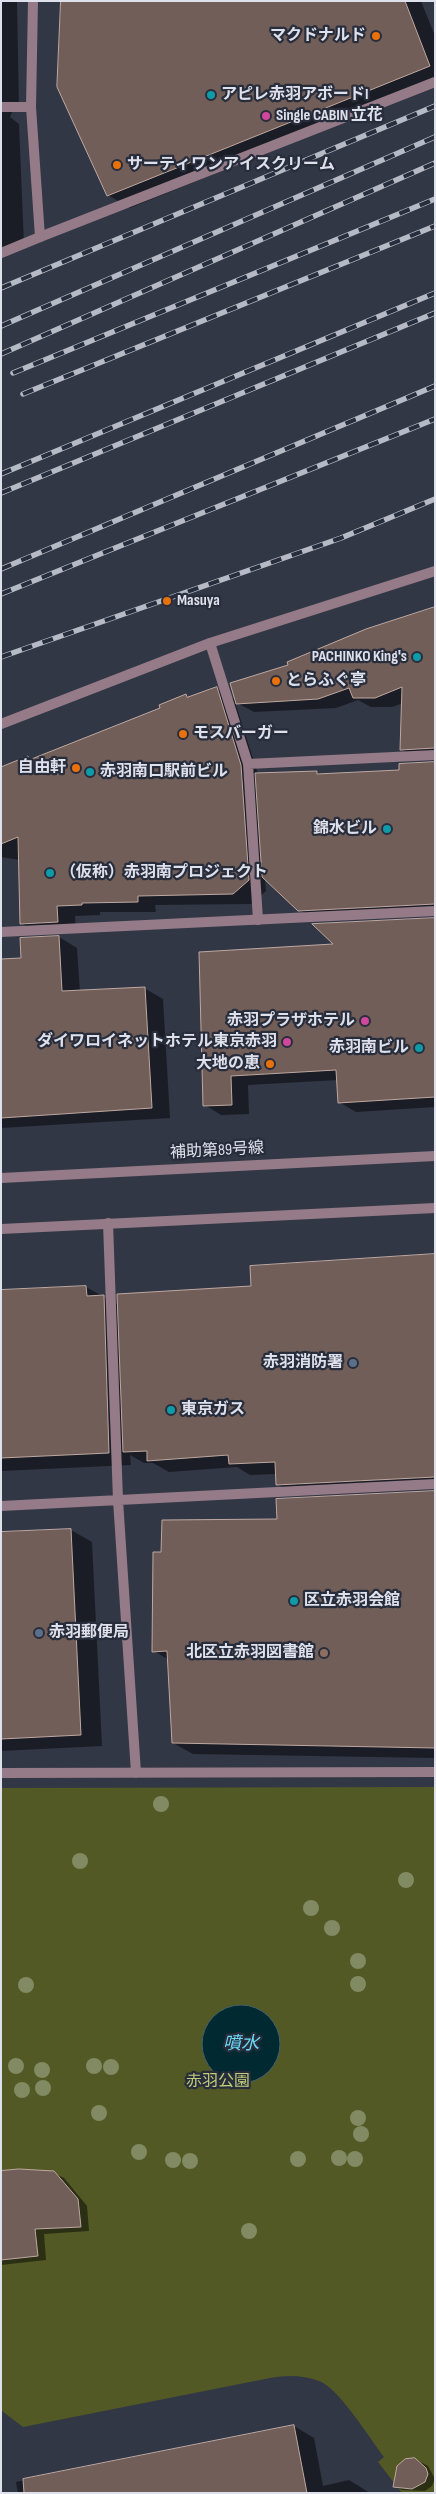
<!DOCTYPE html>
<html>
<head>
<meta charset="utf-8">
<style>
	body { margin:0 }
	#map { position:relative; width:436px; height:2494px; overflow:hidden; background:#323746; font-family:"Sofia Sans Condensed",sans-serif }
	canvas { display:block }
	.frame { position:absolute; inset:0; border:2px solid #dee1eb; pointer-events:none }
</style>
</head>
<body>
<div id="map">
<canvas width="436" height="2494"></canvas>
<div class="frame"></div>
</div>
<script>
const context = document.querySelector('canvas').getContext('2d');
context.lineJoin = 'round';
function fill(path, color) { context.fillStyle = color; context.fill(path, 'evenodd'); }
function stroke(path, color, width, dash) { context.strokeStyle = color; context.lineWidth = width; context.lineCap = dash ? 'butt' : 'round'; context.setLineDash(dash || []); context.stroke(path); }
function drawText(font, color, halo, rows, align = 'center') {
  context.font = font + ' "Sofia Sans Condensed","Noto Sans JP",sans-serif'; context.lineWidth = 4.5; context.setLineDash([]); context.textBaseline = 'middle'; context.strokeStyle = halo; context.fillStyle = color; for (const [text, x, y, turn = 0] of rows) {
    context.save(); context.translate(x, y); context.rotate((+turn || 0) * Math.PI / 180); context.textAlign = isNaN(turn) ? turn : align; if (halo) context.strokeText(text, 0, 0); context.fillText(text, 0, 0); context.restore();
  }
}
const green = new Path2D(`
	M435 1787V2493H402L378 2462 384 2457C370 2439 339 2388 319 2381 303 2375 287 2375 270 2378L23 2427 2 2411 1 2408V1788Z`);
const water = new Path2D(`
	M202 2044a39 39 0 1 1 78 0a39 39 0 1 1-78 0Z`);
const shadow = new Path2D(`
	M1 1H17L19 109 13 110 10 117 19 124 24 245 1 249Z
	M62 1H421L435 36V85L130 208 108 195Z
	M435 608V758L418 759 401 749 403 703 392 707H371L358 700 336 708 254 712 235 702 258 774 317 772 323 775 400 771 435 763V914L316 920 299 910 265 879 266 891 251 904 155 905 156 912H100V915L75 916 76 932 39 934 21 923 20 860 1 857V768L27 758 32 760 162 709 186 696 190 698 216 688 236 700 289 665Z
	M435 919V1107L356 1112 339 1102 338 1080 248 1085 249 1114 221 1115 205 1105 336 945Z
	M59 937 77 948 80 992 144 988 163 999 170 1118 1 1128V961L22 959Z
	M435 1256V1489L297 1496 277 1484 276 1474 250 1475 237 1467 169 1472 153 1463H144L130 1455 131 1465 1 1471V1292L86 1287 119 1305 252 1287Z
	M435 1492V1758L193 1754 173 1743 169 1660 154 1651 162 1553 278 1520Z
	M71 1530 92 1542 102 1746 1 1751V1533Z
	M1 2171 54 2173 64 2178 87 2206 89 2231 44 2234 46 2260 1 2265Z
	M294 2426 314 2438 323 2486 349 2480 370 2493H18L16 2482Z
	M415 2459 428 2466 435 2479 432 2486 425 2491 402 2490 394 2486Z`);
const building = new Path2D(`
	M61 1H405L430 66 107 196 57 87Z
	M435 607V748L400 750 402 687 375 698H353L349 688 318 699 236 704 230 683 288 665 287 662 366 629Z
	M217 687 241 765 249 880 233 894 138 896V902L82 903V905L57 906 58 922 20 924 18 837 1 844V767L28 756 29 760 160 708 159 705 186 694 187 697Z
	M435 762V904L298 911 262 877 255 773 317 771V774L399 770V764Z
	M435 918V1097L338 1103 336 1070 231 1076 232 1105 203 1106 199 952 333 944 312 924Z
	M59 936 62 991 145 987 152 1108 1 1118V959L21 958 20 938Z
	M435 1254V1477L276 1485 275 1462 229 1464 228 1455 147 1461V1451L123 1452 117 1294 251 1286 250 1266Z
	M86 1286 87 1296 104 1295 109 1453 1 1458V1290Z
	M435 1491V1748L172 1743 167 1651 152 1652 153 1552H161L162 1520 277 1519 276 1499Z
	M71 1529 81 1735 1 1739V1532Z
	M19 2169 54 2171 78 2199 81 2227 35 2229 38 2256 1 2260V2171Z
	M294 2425 307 2493H24L23 2479Z
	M415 2458 426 2468 428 2474 425 2482 412 2489 393 2487 397 2466 405 2459Z`);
const service = new Path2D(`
	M1 107H31
	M40 237 435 82
	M210 643 248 764 258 920
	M248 764 435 755`);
const minor = new Path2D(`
	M1 253 40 237 31 107 33 1
	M1 724 210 643 435 571
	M1 932 435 911
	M108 1223 118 1500 136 1773
	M1 1506 435 1484
	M1 1773 435 1772`);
const tertiary = new Path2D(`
	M1 1178 435 1156
	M1 1229 435 1208`);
const rail = new Path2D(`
	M1 288 435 106
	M1 326 435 137
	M1 354 435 163
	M13 373 435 199
	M23 394 435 226
	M1 474 435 293
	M1 493 435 313
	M1 569 435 386
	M1 594 435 419
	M1 657 341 538 435 499`);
const trees = [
	[161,1804],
	[80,1861],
	[406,1880],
	[311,1908],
	[332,1928],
	[358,1961],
	[358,1984],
	[26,1985],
	[16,2066],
	[94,2066],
	[111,2067],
	[42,2070],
	[43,2088],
	[22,2090],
	[99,2113],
	[358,2118],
	[361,2134],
	[139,2152],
	[339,2158],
	[298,2159],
	[355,2159],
	[173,2160],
	[190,2161],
	[249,2231]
];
const markers = [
	[376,36,5,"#e8710a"],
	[211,95,5,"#0f9aa8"],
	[266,116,5,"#d1479c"],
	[117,165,5,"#e8710a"],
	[167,601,5,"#e8710a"],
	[417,657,5,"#0f9aa8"],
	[276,681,5,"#e8710a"],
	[183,734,5,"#e8710a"],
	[76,768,5,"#e8710a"],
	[90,772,5,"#0f9aa8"],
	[387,829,5,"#0f9aa8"],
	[50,873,5,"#0f9aa8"],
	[365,1021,5,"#d1479c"],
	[287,1042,5,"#d1479c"],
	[419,1048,5,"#0f9aa8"],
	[270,1064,5,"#e8710a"],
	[353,1363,5,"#5c6f8a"],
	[171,1410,5,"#0f9aa8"],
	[294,1601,5,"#0f9aa8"],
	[39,1633,5,"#5c6f8a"],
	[324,1653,5,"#8d6e63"]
];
const poiNames = [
	["マクドナルド",366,36,"right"],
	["アピレ赤羽アボードI",221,95],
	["Single CABIN 立花",276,116],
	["サーティワンアイスクリーム",127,165],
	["Masuya",177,601],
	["PACHINKO King's",407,657,"right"],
	["とらふぐ亭",286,681],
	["モスバーガー",193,734],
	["自由軒",66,768,"right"],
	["赤羽南口駅前ビル",100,772],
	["錦水ビル",377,829,"right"],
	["（仮称）赤羽南プロジェクト",60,873],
	["赤羽プラザホテル",355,1021,"right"],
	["ダイワロイネットホテル東京赤羽",277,1042,"right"],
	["赤羽南ビル",409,1048,"right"],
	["大地の恵",260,1064,"right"],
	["赤羽消防署",343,1363,"right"],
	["東京ガス",181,1410],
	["区立赤羽会館",304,1601],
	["赤羽郵便局",49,1633],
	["北区立赤羽図書館",314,1653,"right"]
];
const streetNames = [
	["補助第89号線",217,1151,-3]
];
const parkNames = [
	["赤羽公園",218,2082]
];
const waterNames = [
	["噴水",241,2044]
];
fill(green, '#525924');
fill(water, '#002932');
stroke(water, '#43606a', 1);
fill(shadow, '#0007');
fill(building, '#725e58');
stroke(building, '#bea8a1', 1);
stroke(service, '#957b87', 10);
stroke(minor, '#957b87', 10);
stroke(tertiary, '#957b87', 10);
stroke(rail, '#b6bac5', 5.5);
stroke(rail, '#282d3c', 4, [11]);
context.fillStyle = '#818a62';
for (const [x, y] of trees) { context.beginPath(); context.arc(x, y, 8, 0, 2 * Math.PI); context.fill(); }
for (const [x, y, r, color] of markers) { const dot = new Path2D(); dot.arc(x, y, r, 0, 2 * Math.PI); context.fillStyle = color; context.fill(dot); stroke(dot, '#282d3c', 2); }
drawText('bold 16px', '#dee1eb', '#282d3c', poiNames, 'left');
drawText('16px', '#dee1eb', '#282d3c', streetNames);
drawText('16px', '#c1cd79', '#282d3c', parkNames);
drawText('italic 18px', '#6ad9f5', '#282d3c', waterNames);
</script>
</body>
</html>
